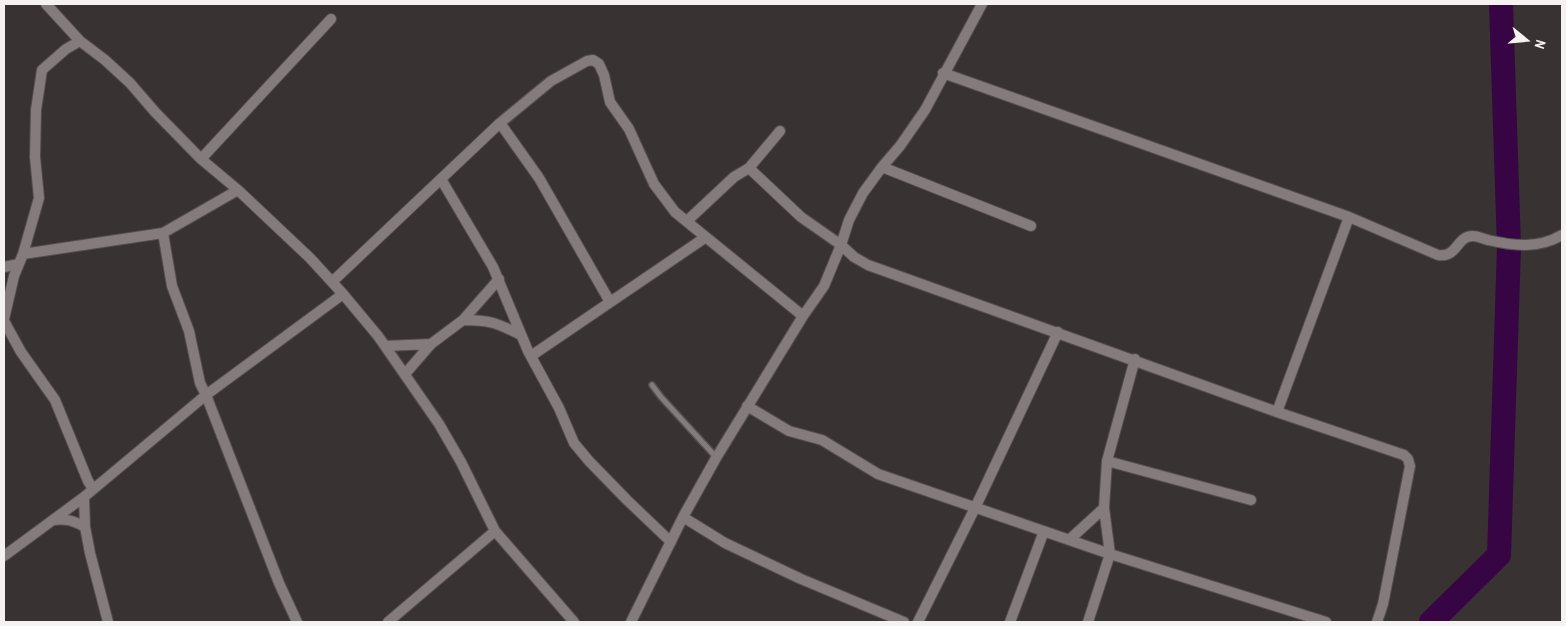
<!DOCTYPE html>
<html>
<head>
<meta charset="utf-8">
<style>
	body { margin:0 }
	#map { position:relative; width:1566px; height:626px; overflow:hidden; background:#393232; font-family:"Archivo Narrow",sans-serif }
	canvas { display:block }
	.frame { position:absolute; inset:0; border:5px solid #f7f2f2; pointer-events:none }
	.north { position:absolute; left:1501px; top:15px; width:50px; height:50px; -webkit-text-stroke:4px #393232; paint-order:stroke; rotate:107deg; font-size:14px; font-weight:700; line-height:20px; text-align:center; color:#f7f2f2 }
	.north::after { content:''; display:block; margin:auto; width:18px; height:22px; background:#f7f2f2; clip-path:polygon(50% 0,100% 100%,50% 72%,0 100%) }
</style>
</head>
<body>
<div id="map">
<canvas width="1566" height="626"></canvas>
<div class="frame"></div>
<div class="north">N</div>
</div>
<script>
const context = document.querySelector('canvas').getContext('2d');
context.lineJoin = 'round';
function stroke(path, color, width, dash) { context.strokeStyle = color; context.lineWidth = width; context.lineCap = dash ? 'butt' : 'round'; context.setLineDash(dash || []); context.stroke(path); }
const river = new Path2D(`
	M1431 622 1499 555 1509 247 1501 4`);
const lane = new Path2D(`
	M652 385 661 397 716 457`);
const street = new Path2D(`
	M46 4 80 41 105 60 130 83 155 112 201 159 238 190 310 258 343 294 378 336 439 424 461 462 495 531 574 622
	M943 73 1349 217 1438 255C1458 258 1456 236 1473 236 1478 236 1483 239 1488 240 1514 246 1538 249 1562 235
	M500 123 539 178 610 302
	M201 159 331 19
	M882 167 1031 226
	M749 168 801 217 841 245 854 257 868 265 1277 412 1404 455 1408 459 1410 466 1383 604 1377 622
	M441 179 493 267 528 351 559 408 574 443 589 461 627 500 671 542
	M687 221 734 177 749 168 780 131
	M163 233 172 286 189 331 200 383 206 395 279 583 297 622
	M23 254 163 233 238 190
	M4 267 19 264
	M332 282 500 123 551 81 587 61 593 60 599 64 604 75 610 102 629 129 654 184 675 212 803 316
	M4 319 14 276 23 254 39 198 35 157 36 110 42 70 66 49 80 41
	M463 320C490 320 497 323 521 335
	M4 321 21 352 55 400 88 481 93 489
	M385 346 431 344
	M531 356 706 237
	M405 374 431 344 463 320 499 279
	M747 406 789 431 822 440 878 474 1110 554 1326 622
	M1277 412 1349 217
	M1107 461 1251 500
	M84 497 85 527 90 553 108 622
	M683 517 725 543 801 579 904 622
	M53 520C66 518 74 521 85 527
	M1069 540 1104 508
	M4 556 84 497 206 395 343 294
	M388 622 495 531
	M631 622 683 517 716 458 803 316 824 286 841 245 849 220 863 193 882 167 900 146 925 110 982 4
	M918 622 975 508 1058 332
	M1010 622 1044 531
	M1088 622 1110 554 1104 508 1107 461 1135 359`);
stroke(river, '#370544', 24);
stroke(lane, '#544e4e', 8);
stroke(street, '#544e4e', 12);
stroke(lane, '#847b7c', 5);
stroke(street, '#847b7c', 10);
</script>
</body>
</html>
